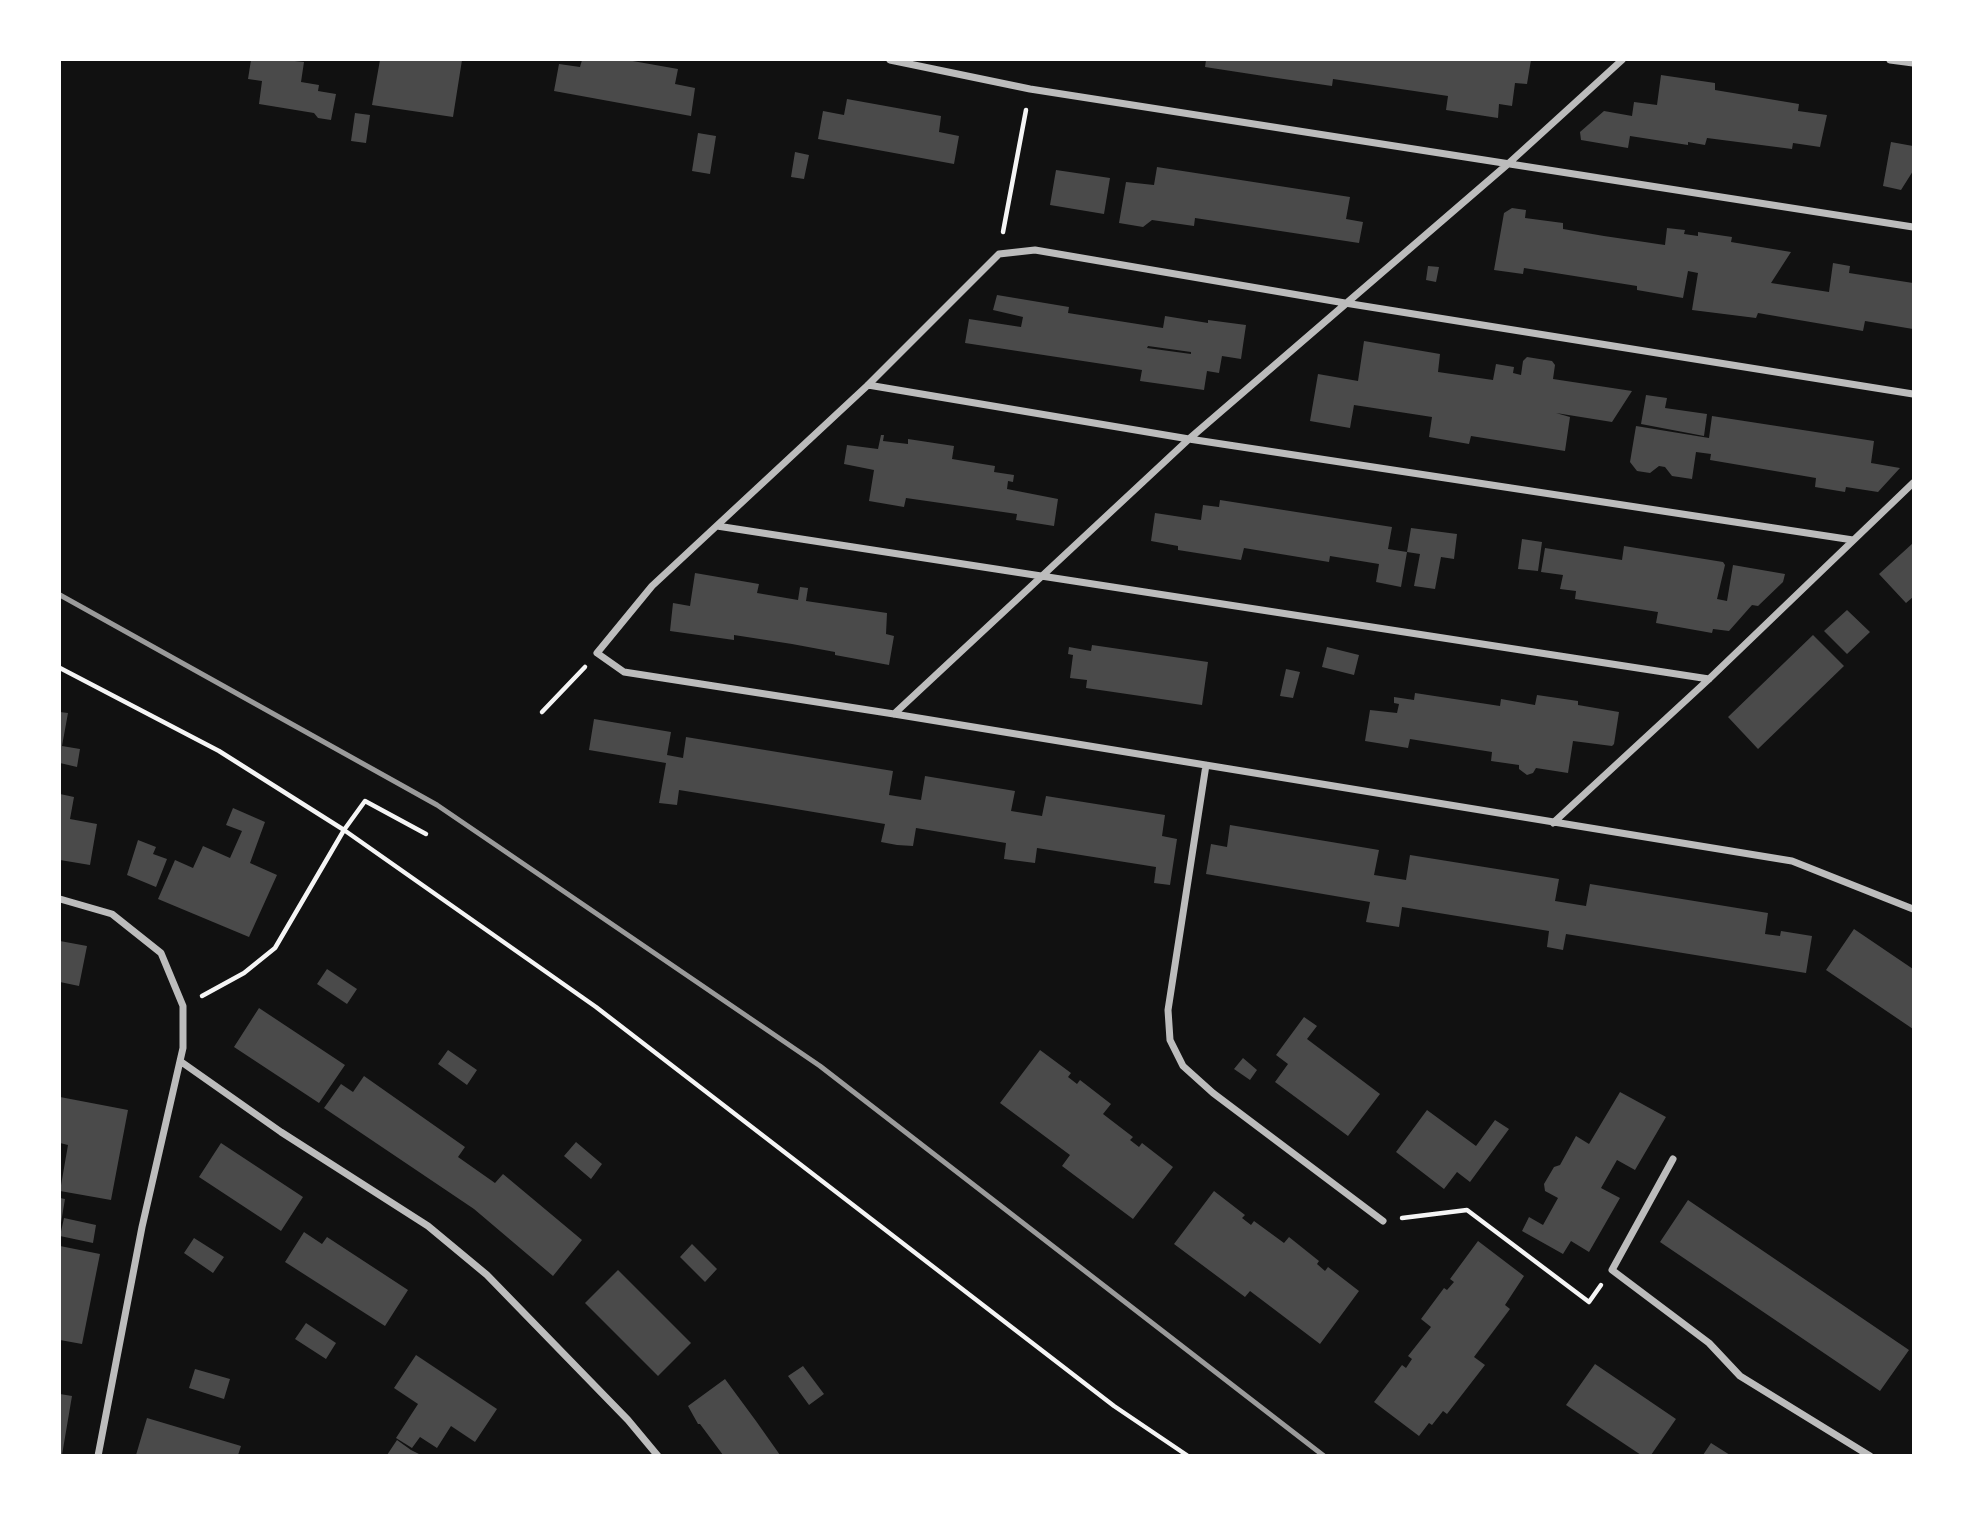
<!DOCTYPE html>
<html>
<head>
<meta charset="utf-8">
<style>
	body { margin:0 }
	#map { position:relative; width:1973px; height:1515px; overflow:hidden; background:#111; font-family:"Times New Roman",serif }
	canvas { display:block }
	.frame { position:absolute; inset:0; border:61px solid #fff; pointer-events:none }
</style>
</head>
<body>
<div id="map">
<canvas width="1973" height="1515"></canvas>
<div class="frame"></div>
</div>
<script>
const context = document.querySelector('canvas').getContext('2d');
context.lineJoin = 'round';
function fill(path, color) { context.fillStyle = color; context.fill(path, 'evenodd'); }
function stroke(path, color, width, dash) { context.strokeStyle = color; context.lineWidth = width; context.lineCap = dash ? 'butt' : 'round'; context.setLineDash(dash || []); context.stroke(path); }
const building = new Path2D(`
	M251 60H286L304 62 301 82 319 85 318 91 336 94 331 120 318 118 314 113 259 104 262 81 248 79Z
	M380 60H462L453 117 372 105Z
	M582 60H627L678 69 675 84 695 88 691 116 554 91 559 64 580 67Z
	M1206 60H1531L1527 84 1515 83 1512 106 1499 104 1498 118 1446 110 1448 96 1333 79 1332 86 1270 77 1205 67Z
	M1661 75 1715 83V90L1799 104 1798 111 1827 115 1820 147 1793 143 1792 149 1707 138 1705 145 1688 142V145L1630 136 1628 148 1581 140 1580 132 1604 111 1632 116 1634 102 1657 105Z
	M847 99 941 116 939 132 959 136 954 164 818 139 823 111 844 115Z
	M355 113 370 115 366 143 351 141Z
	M698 133 716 136 710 174 692 171Z
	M1891 142 1913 146V171L1901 190 1883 186Z
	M795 152 809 155 804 179 791 177Z
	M1157 167 1350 197 1346 219 1363 222 1359 243 1195 218 1194 226 1152 220 1143 227 1119 223 1126 182 1154 185Z
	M1056 170 1110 178 1104 214 1050 205Z
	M1512 208 1526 210 1525 218 1563 223V229L1604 236 1665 245 1667 228 1685 230 1684 234 1698 236V232L1732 237 1731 242 1791 252 1771 283 1829 292 1833 263 1850 266 1849 273 1913 283V329L1865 321 1863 331 1758 313 1756 318 1692 310 1698 273 1688 271 1683 298 1637 290V286L1524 268 1523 274 1494 270 1504 213Z
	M1428 266 1439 267 1436 282 1426 280Z
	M997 295 1069 307 1068 313 1163 328 1165 316 1208 323V320L1246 325 1241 359 1222 356 1219 373 1207 371 1204 390 1140 381 1142 370 965 343 969 319 1021 327 1023 317 993 310ZM1148 346 1191 352V354L1147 348Z
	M1364 341 1440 354 1438 372 1493 380 1496 364 1514 367 1513 373 1521 375 1523 361 1527 357 1552 361 1555 365 1553 379 1632 391 1612 422 1556 413 1570 417 1565 451 1471 436 1469 444 1429 437 1432 417 1354 405 1350 428 1310 421 1318 374 1358 381Z
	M1646 395 1667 398 1665 408 1707 414 1704 436 1641 424Z
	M1712 416 1874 441 1871 463 1900 468 1878 492 1846 487 1845 492 1815 487 1816 478 1710 460 1711 454 1696 452 1692 479 1672 476 1665 467 1659 466 1650 473 1637 471 1630 462 1636 426 1709 438Z
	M881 435H884L883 441 908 444V439L954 446 952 459 995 466 994 472 1014 475 1013 482 1008 481 1007 489 1058 499 1054 526 1016 520 1017 514 906 498 904 507 869 501 874 470 844 464 847 445 878 449Z
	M1220 500 1392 527 1388 549 1407 552 1401 587 1376 582 1379 564 1330 556 1329 562 1244 548 1241 560 1178 550V546L1151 541 1155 513 1201 520 1203 505 1219 507Z
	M1411 528 1457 534 1454 559 1441 557 1435 589 1414 586 1420 554 1407 552Z
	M1522 539 1542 542 1538 571 1518 569Z
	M1913 543V597L1906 603 1879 574Z
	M1624 546 1723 562 1725 565 1717 599 1727 601 1733 565 1785 574 1783 582 1758 606 1752 605 1729 631 1713 629 1712 633 1656 623 1658 612 1575 599 1576 591 1560 589 1563 575 1541 572 1545 548 1622 560Z
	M695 573 759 584 757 593 798 600 800 587 808 588 806 601 887 613 886 634 894 636 889 665 835 655V652L792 644 734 635V640L670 631 673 603 690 606Z
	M1847 610 1870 632 1847 654 1824 631Z
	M1813 635 1844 666 1758 749 1728 717Z
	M1092 645 1208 662 1202 705 1086 688 1087 680 1070 678 1073 655 1068 654 1069 647 1091 651Z
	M1327 647 1359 655 1354 675 1322 667Z
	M1286 669 1300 672 1293 698 1280 696Z
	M1415 693 1500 706 1501 699 1535 705 1537 695 1578 701V705L1619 712 1614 744 1612 746 1573 741 1568 773 1536 768 1533 773 1527 775 1519 769V765L1491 761 1492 752 1410 739 1408 748 1365 741 1370 710 1397 713 1399 704 1394 703V697L1414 700Z
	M60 712 68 713 62 746 80 749 77 767 60 763Z
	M594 719 671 732 667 755 683 758 686 737 893 771 889 795 921 800 925 776 1015 791 1011 811 1042 816 1046 796 1165 815 1162 836 1177 839 1170 885 1154 883 1156 867 1037 848 1035 863 1004 859 1006 843 916 828 913 846 897 845 881 842 885 824 766 804 679 790 677 805 659 803 666 763 589 750Z
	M60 794 74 797 70 819 97 824 90 865 60 860Z
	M233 808 265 822 250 863 277 875 249 937 158 899 175 860 193 868 203 846 230 858 242 831 226 825Z
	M1230 825 1379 850 1374 875 1406 880 1410 855 1559 879 1555 901 1586 906 1590 884 1768 913 1765 934 1780 936 1781 931 1812 936 1806 973 1566 934 1563 950 1547 947 1549 931 1402 907 1399 927 1366 922 1370 902 1206 874 1211 844 1227 847Z
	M138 840 156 847 153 854 167 859 156 887 127 875Z
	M1854 929 1913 969V1029L1826 970Z
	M60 941 87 946 79 986 60 982Z
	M327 969 357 989 347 1004 317 984Z
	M259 1008 345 1065 319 1103 234 1047Z
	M1304 1017 1317 1026 1307 1039 1380 1094 1348 1136 1275 1082 1288 1064 1276 1055Z
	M448 1050 477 1070 467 1085 438 1064Z
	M1040 1050 1071 1073 1068 1077 1077 1084 1080 1080 1111 1104 1103 1114 1133 1137 1130 1140 1139 1147 1142 1143 1173 1167 1133 1219 1062 1166 1070 1155 1000 1103Z
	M1243 1058 1257 1070 1250 1080 1234 1069Z
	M364 1076 465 1147 458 1157 495 1183 503 1174 582 1240 553 1276 474 1209 324 1108 341 1084 353 1092Z
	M1620 1092 1666 1117 1635 1170 1617 1160 1601 1188 1620 1198 1589 1252 1571 1241 1563 1254 1522 1231 1529 1217 1543 1225 1558 1198 1545 1191 1544 1184 1554 1167 1560 1165 1576 1136 1589 1144Z
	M60 1097 128 1110 111 1200 60 1191 68 1145 60 1143Z
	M1427 1110 1476 1146 1495 1120 1509 1129 1470 1182 1457 1172 1444 1189 1396 1152Z
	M576 1142 602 1164 591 1179 564 1156Z
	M221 1143 303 1197 281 1231 199 1177Z
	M1214 1191 1245 1215 1242 1218 1251 1225 1254 1221 1284 1243 1289 1237 1319 1261 1317 1264 1325 1271 1328 1267 1359 1291 1320 1344 1250 1291 1245 1297 1174 1244Z
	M60 1198 65 1199 61 1223H60Z
	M1688 1200 1909 1350 1880 1391 1660 1242Z
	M64 1218 96 1225 93 1243 60 1236Z
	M304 1232 322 1244 327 1237 408 1290 385 1326 285 1262Z
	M194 1238 224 1257 213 1273 184 1253Z
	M1478 1241 1524 1276 1505 1305 1510 1309 1474 1357 1485 1365 1447 1414 1443 1411 1432 1425 1429 1423 1419 1436 1374 1402 1402 1365 1406 1368 1412 1359 1408 1356 1431 1327 1421 1319 1444 1288 1447 1290 1454 1282 1450 1279Z
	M692 1244 717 1269 705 1282 680 1257Z
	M60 1246 100 1254 82 1344 60 1340Z
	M618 1270 691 1343 658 1376 585 1303Z
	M306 1323 336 1343 326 1359 295 1339Z
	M416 1355 497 1409 475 1442 451 1426 437 1448 420 1437 412 1448 396 1438 418 1404 394 1388Z
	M1595 1364 1676 1419 1651 1455H1641L1566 1405Z
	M803 1366 824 1394 809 1405 788 1376Z
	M195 1369 230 1379 224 1399 189 1388Z
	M725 1379 756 1421 780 1455H723L700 1424H698L688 1406Z
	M60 1394 72 1396 62 1455H60Z
	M147 1418 241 1446 238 1455H136Z
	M397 1440 411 1450 421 1455H387Z
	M1711 1443 1730 1455H1703Z`);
const path = new Path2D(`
	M1003 232 1026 110
	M60 668 219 751 344 830 596 1007 1114 1406 1188 1456
	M542 712 585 667
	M202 996 244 973 275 948 344 830 365 801 426 834
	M1402 1218 1467 1210 1589 1302 1601 1285`);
const minor = new Path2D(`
	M890 60 1030 89 1913 227
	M1890 60 1913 63
	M868 385 1189 439 1853 540
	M1913 394 1345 303 1035 250 999 254 868 385 652 586 597 653 624 672 894 714 1792 861 1913 909
	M717 526 1709 679
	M894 714 1189 439 1509 163 1622 60
	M1206 765 1168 1010 1170 1040 1183 1066 1213 1093 1383 1221
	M1553 823 1709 679 1913 483
	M60 899 112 914 161 953 183 1006V1048L180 1061 281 1132 428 1226 487 1275 628 1420 658 1456
	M1673 1159 1612 1270 1709 1343 1740 1376 1870 1456
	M98 1456 142 1227 180 1061`);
const rail = new Path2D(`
	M60 595 437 805 820 1066 1324 1456`);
fill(building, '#4a4a4a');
stroke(path, '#f5f5f5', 4.5);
stroke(minor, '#bcbcbc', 7);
stroke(rail, '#9a9a9a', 5);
</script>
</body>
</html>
